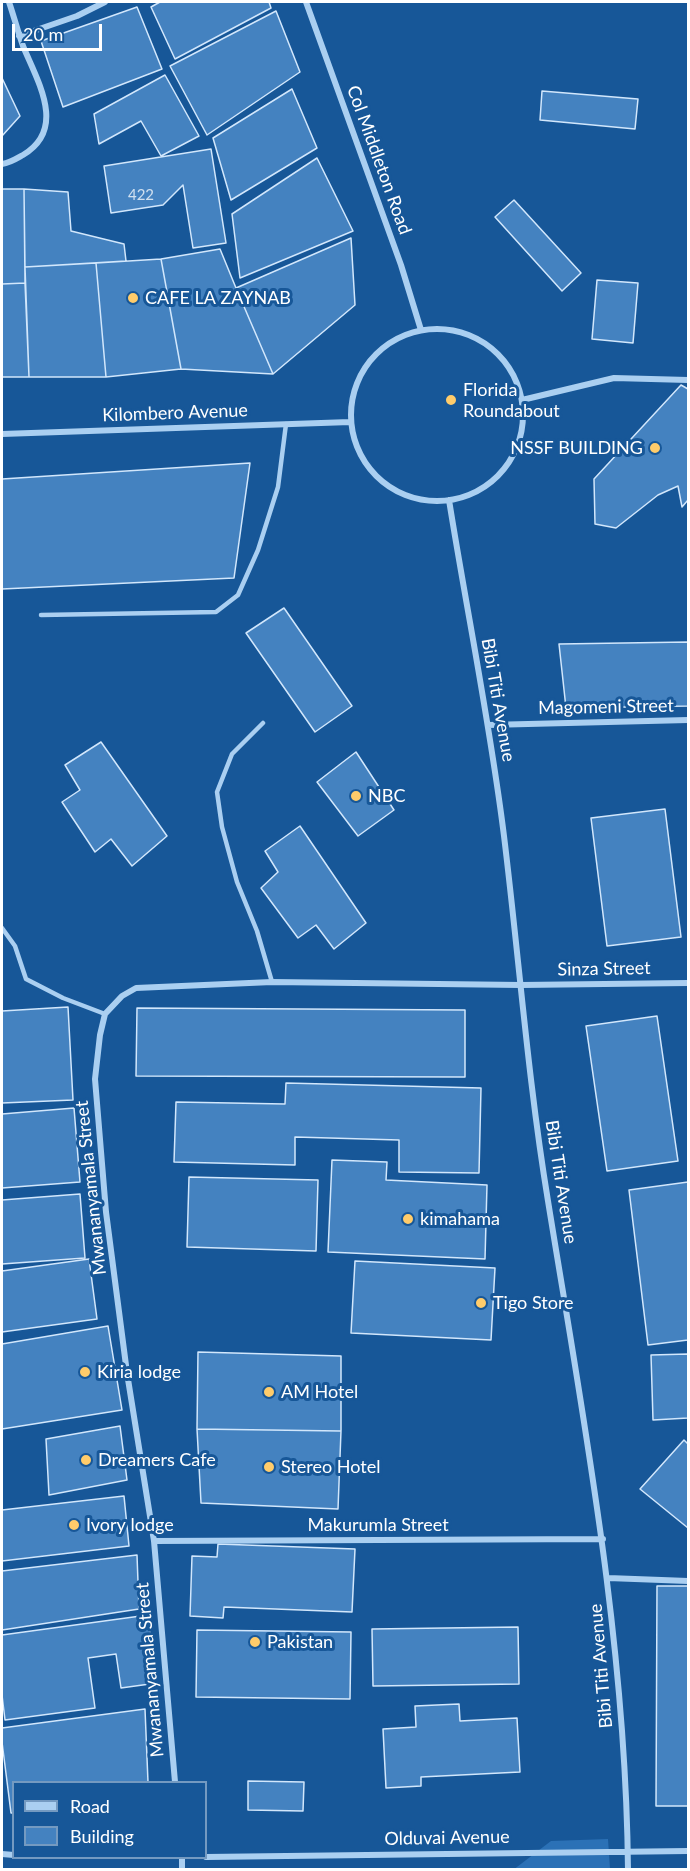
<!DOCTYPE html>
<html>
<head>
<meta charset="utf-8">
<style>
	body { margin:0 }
	#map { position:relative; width:690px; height:1871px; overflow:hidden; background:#175798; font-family:Lato,sans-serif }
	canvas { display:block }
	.frame { position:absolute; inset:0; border:3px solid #fff; pointer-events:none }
	.legend { position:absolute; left:12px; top:1781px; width:195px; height:78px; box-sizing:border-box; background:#175798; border:2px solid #749ac1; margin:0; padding:8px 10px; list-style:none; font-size:18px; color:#fff }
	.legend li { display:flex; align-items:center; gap:12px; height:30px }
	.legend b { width:30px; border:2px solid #749ac1 }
	.scale { position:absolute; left:12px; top:24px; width:90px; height:27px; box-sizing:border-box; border:3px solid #fff; border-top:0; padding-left:8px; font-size:18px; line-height:21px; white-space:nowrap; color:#fff; -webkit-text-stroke:4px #175798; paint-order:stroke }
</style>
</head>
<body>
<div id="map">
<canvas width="690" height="1871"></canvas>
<div class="frame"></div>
<ul class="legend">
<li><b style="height:8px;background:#aacff1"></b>Road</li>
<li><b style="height:16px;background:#4482c0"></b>Building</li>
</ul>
<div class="scale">20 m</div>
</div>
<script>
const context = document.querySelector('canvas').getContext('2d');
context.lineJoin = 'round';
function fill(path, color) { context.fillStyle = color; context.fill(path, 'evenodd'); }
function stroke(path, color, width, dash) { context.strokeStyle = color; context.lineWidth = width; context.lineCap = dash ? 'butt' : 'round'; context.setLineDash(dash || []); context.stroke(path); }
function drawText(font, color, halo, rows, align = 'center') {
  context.font = font + ' Lato,sans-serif'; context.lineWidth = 6; context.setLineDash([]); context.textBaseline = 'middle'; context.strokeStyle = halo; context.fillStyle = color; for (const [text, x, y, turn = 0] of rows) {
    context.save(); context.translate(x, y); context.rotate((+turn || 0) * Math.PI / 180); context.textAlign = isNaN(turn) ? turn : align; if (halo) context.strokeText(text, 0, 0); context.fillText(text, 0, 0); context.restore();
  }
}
const green = new Path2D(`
	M608 1839 610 1869 513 1870 551 1841Z`);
const building = new Path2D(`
	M160 2H269L271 8 175 59 151 7Z
	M137 7 162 69 63 107 41 41Z
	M276 11 300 72 207 135 170 66Z
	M165 75 199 136 161 156 141 121 99 144 94 114Z
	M2 78 20 116 2 136Z
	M292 89 317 148 231 200 213 138Z
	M542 91 638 99 635 129 540 120Z
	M211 149 226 243 193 248 183 185 163 205 111 213 104 166Z
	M317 158 353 231 240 278 232 214Z
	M2 189H24L25 283 2 284Z
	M24 189 68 192 71 231 124 244 126 261 25 267Z
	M514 200 581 273 562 291 495 217Z
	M351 238 355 305 273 374 236 288Z
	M220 249 236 288 273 374 181 369 161 259Z
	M161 259 181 369 106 377 96 263Z
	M96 263 106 377H29L25 267Z
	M597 280 638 283 633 343 592 339Z
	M25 283 29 377H2V284Z
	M681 385 688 389V500L682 507 678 486 658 495 616 528 595 524 594 479Z
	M250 463 234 578 2 589V479Z
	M284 608 352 706 315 732 246 633Z
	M688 642V706L566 708 559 644Z
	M101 742 167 836 132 866 111 839 95 852 62 802 80 790 65 765Z
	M356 752 394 810 358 836 317 782Z
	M665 809 681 937 607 946 591 818Z
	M300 826 366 923 334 949 316 925 298 938 261 888 278 872 265 851Z
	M68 1007 73 1100 2 1103V1011Z
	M137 1008 465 1010V1077L136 1076Z
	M657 1016 678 1161 607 1171 586 1026Z
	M286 1083 481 1088 479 1173 399 1172V1140L295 1137V1165L174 1162 176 1102 285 1104Z
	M74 1108 80 1182 2 1188V1114Z
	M332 1160 387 1162 386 1180 487 1185 485 1259 328 1252Z
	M189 1177 318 1180 316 1251 187 1247Z
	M688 1182V1340L648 1345 629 1190Z
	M80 1194 85 1258 2 1264V1200Z
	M89 1259 97 1319 2 1332V1271Z
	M355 1261 495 1268 491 1340 351 1333Z
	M108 1326 122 1410 2 1429V1344Z
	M198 1352 341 1356V1431L197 1429Z
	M688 1354V1418L653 1420 651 1355Z
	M120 1426 127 1480 49 1495 46 1439Z
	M197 1429 341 1431 338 1509 201 1503Z
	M684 1440 688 1444V1528L640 1489Z
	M124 1496 129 1546 2 1561V1510Z
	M218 1544 355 1549 352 1612 224 1607 223 1618 190 1616 192 1556 217 1557Z
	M137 1555 139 1609 2 1630V1571Z
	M657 1586H688V1806H656Z
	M148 1615 157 1683 121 1688 116 1654 88 1658 95 1708 5 1720 2 1695V1635Z
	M518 1627 519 1684 373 1686 372 1629Z
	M197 1630 351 1632 350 1699 196 1697Z
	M459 1704 460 1721 517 1718 520 1772 421 1777V1786L386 1788 383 1729 416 1727 415 1706Z
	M145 1709 148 1782H14V1813H11L2 1742V1728Z
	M248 1781 304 1782 303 1811 248 1810Z`);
const service = new Path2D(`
	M41 615 216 612 238 595 258 550 278 487 286 424
	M263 723 232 754 217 792 222 827 237 882 257 931 272 982
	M2 928 15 946 26 979 63 998 105 1014`);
const minor = new Path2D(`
	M306 2 401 265 421 330
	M19 36 77 16 105 2
	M2 164C10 163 16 159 23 155 67 129 38 82 23 46 18 32 14 17 9 2
	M351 415a86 86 0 1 1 172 0a86 86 0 1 1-172 0Z
	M522 400 614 378 688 380
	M2 434 350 422
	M449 500C467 612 490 723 504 836 519 958 528 1080 548 1201 584 1423 626 1644 628 1870
	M488 725 688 720
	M154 1541 603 1539
	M608 1578 688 1581
	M175 1782 154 1541 127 1373 106 1212 95 1079 100 1035 105 1014 122 996 136 988 272 982 521 985 688 983
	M2 1854 14 1855
	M206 1857 688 1851
	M182 1858V1870`);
const markers = [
	[133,298,6,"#ffcc6b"],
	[451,400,6,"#ffcc6b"],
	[655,448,6,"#ffcc6b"],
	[356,796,6,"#ffcc6b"],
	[408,1219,6,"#ffcc6b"],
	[481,1303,6,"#ffcc6b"],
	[85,1372,6,"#ffcc6b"],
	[269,1392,6,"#ffcc6b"],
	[86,1460,6,"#ffcc6b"],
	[269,1467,6,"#ffcc6b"],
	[74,1525,6,"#ffcc6b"],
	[255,1642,6,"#ffcc6b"]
];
const numberNames = [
	["422",141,195]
];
const streetNames = [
	["Col Middleton Road",379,160,70],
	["Kilombero Avenue",175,413,-2],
	["Bibi Titi Avenue",498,700,80],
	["Magomeni Street",606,707,-1],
	["Sinza Street",604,969,-1],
	["Bibi Titi Avenue",561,1182,81],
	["Mwananyamala Street",91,1188,-96],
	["Makurumla Street",378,1525],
	["Bibi Titi Avenue",601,1666,-95],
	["Mwananyamala Street",150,1670,-95],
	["Olduvai Avenue",447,1838,-1]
];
const poiNames = [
	["CAFE LA ZAYNAB",145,298],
	["Florida",463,390],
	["Roundabout",463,411],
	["NSSF BUILDING",643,448,"right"],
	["NBC",368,796],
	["kimahama",420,1219],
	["Tigo Store",493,1303],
	["Kiria lodge",97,1372],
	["AM Hotel",281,1392],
	["Dreamers Cafe",98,1460],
	["Stereo Hotel",281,1467],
	["Ivory lodge",86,1525],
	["Pakistan",267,1642]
];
fill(green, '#2b71b6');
fill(building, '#4482c0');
stroke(building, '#d2e7fc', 1.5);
stroke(service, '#aacff1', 4.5);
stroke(minor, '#aacff1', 6);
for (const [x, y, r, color] of markers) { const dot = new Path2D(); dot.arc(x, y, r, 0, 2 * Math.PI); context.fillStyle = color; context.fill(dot); stroke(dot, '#175798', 2); }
drawText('15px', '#d0e0ef', null, numberNames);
drawText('18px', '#fff', '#175798', streetNames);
drawText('18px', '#fff', '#175798', poiNames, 'left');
</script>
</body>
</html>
